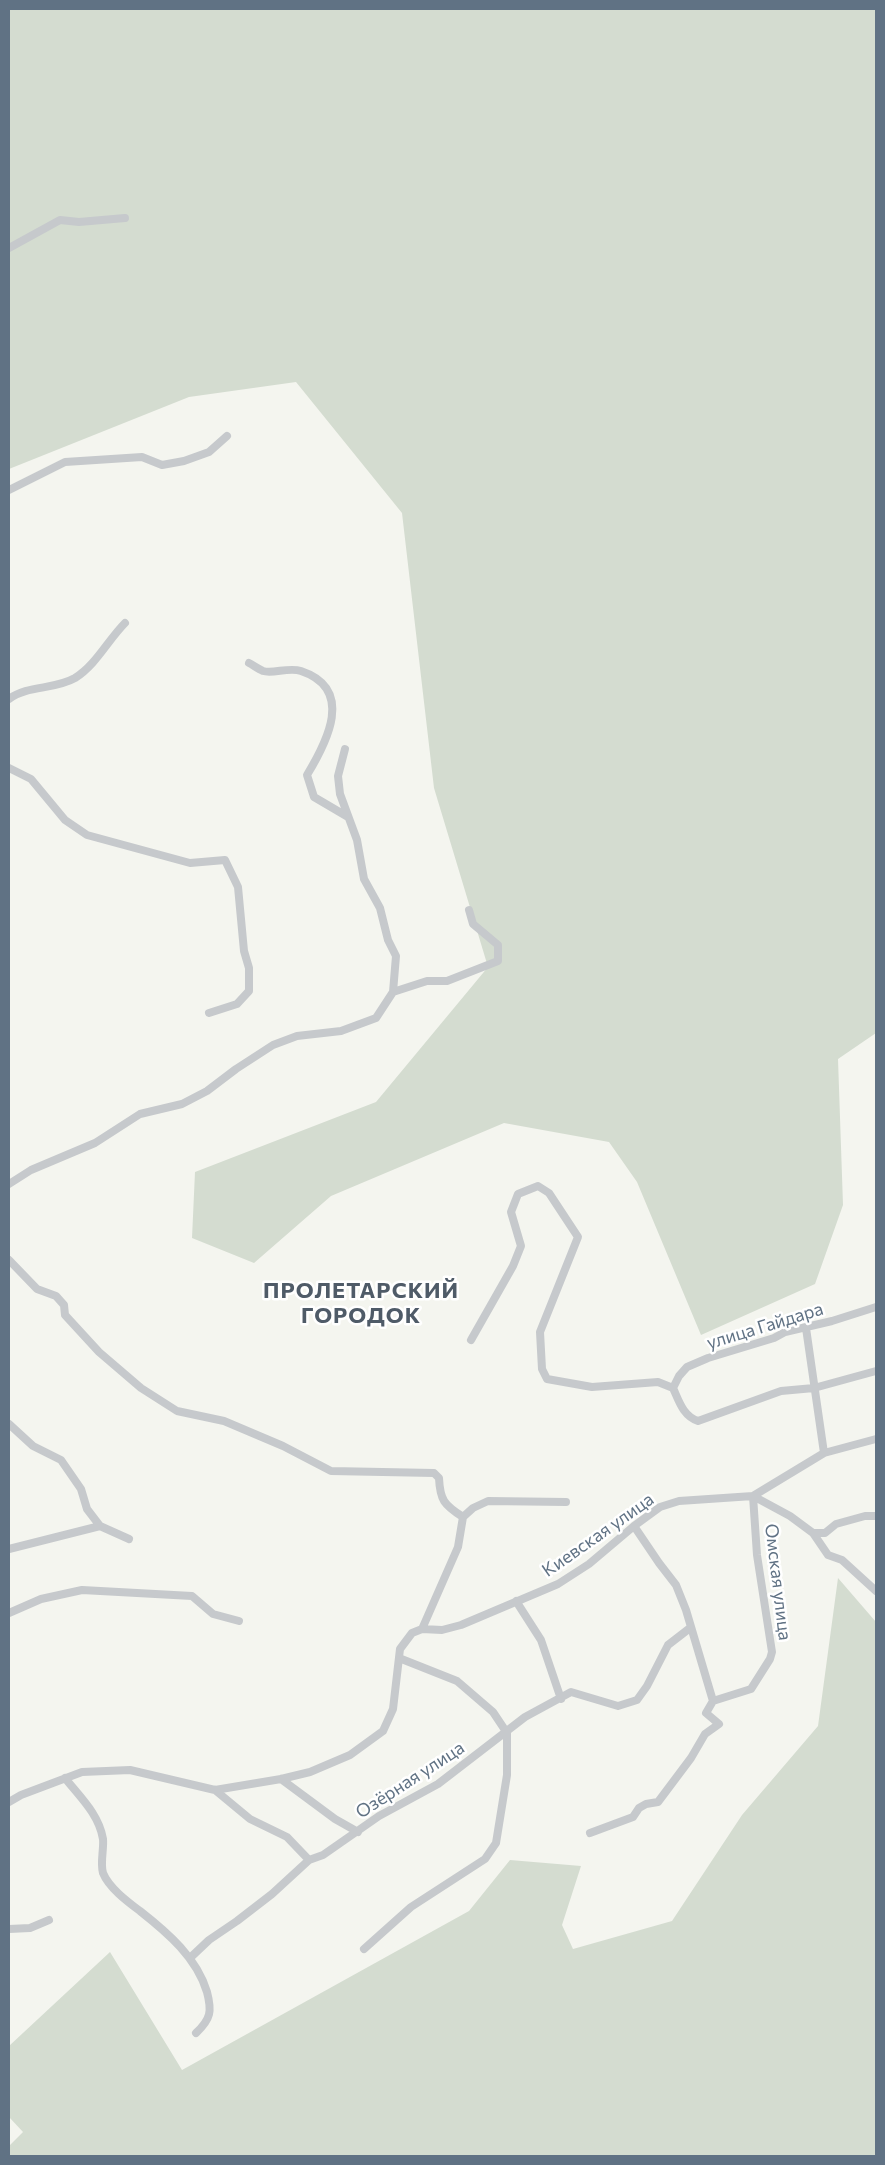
<!DOCTYPE html>
<html>
<head>
<meta charset="utf-8">
<style>
	body { margin:0 }
	#map { position:relative; width:885px; height:2165px; overflow:hidden; background:#f4f5ef; font-family:Commissioner,sans-serif }
	canvas { display:block }
	.frame { position:absolute; inset:0; border:10px solid #607284; pointer-events:none }
</style>
</head>
<body>
<div id="map">
<canvas width="885" height="2165"></canvas>
<div class="frame"></div>
</div>
<script>
const context = document.querySelector('canvas').getContext('2d');
context.lineJoin = 'round';
function fill(path, color) { context.fillStyle = color; context.fill(path, 'evenodd'); }
function stroke(path, color, width, dash) { context.strokeStyle = color; context.lineWidth = width; context.lineCap = dash ? 'butt' : 'round'; context.setLineDash(dash || []); context.stroke(path); }
function drawText(font, color, halo, rows, align = 'center') {
  context.font = font + ' Commissioner,sans-serif'; context.lineWidth = 5; context.setLineDash([]); context.textBaseline = 'middle'; context.strokeStyle = halo; context.fillStyle = color; for (const [text, x, y, turn = 0] of rows) {
    context.save(); context.translate(x, y); context.rotate((+turn || 0) * Math.PI / 180); context.textAlign = isNaN(turn) ? turn : align; if (halo) context.strokeText(text, 0, 0); context.fillText(text, 0, 0); context.restore();
  }
}
const green = new Path2D(`
	M9 9H876V1033L838 1059 843 1205 815 1284 701 1335 637 1182 609 1142 504 1123 331 1196 254 1263 192 1238 195 1172 376 1102 488 967 434 788 402 513 296 382 189 397 9 469Z
	M838 1578 876 1622V2156H9V2146L23 2132 9 2117V2046L110 1952 182 2070 469 1911 510 1860 581 1866 562 1925 573 1949 672 1921 742 1815 818 1726Z`);
const street = new Path2D(`
	M9 248 60 220 79 222 125 218
	M9 490 65 462 142 457 162 465 184 461 209 452 227 436
	M249 663C253 665 258 669 263 671 273 674 289 667 301 671 355 689 327 742 307 775L314 797 348 817
	M9 699C28 685 54 690 75 678 96 665 108 640 125 623
	M9 768 31 779 65 820 87 835 190 863 225 860 238 887 244 951 249 968V991L237 1004 209 1013
	M393 992 427 981H447L498 961V945L473 924 469 910
	M9 1184 31 1170 95 1143 140 1114 182 1104 207 1091 236 1069 273 1045 297 1036 341 1031 376 1018 393 992 396 956 388 940 380 908 364 879 357 840 340 794 338 776 345 749
	M9 1260 37 1289 56 1296 64 1305 65 1315 99 1352 141 1388 177 1411 224 1421 283 1446 331 1471 434 1473 439 1478C440 1500 444 1505 463 1517
	M806 1328 824 1453
	M471 1340 513 1266 521 1246 511 1212 518 1194 538 1186 549 1193 578 1237 540 1332 542 1369 547 1379 592 1387 658 1382 673 1388
	M673 1388C679 1401 683 1416 698 1421L781 1391 814 1388 876 1371
	M673 1388 679 1376 687 1367 708 1358 774 1338 785 1332 832 1321 876 1307
	M9 1424 33 1446 61 1460 81 1489 87 1509 100 1526
	M753 1496 790 1516 813 1533H825L836 1524 865 1516H876
	M634 1526 659 1563 676 1585 686 1610 713 1701
	M813 1533 828 1555 842 1560 876 1591
	M9 1549 100 1526 129 1539
	M516 1601 541 1640 561 1699
	M9 1613 41 1599 82 1590 192 1596 213 1614 239 1621
	M422 1629 458 1547 463 1517 473 1508 488 1501 566 1502
	M65 1778C79 1796 99 1814 103 1839 104 1849 100 1863 103 1873 109 1888 128 1902 140 1911 168 1933 197 1958 207 1992 212 2011 211 2019 196 2033
	M281 1779 335 1819 358 1832
	M215 1790 250 1819 287 1837 309 1860
	M9 1802 21 1795 82 1772 130 1770 215 1790 281 1779 310 1772 350 1755 383 1731 393 1709 400 1649 412 1633 422 1629 442 1630 461 1625 558 1584 589 1564 634 1526 660 1507 679 1501 753 1496 824 1453 876 1439
	M590 1833 633 1817 639 1808 646 1804 658 1802 691 1758 705 1734 719 1724 706 1713 713 1701 751 1689 770 1659 772 1652 757 1555 753 1496
	M9 1929 30 1928 49 1920
	M364 1949 411 1907 485 1859 496 1843 507 1775V1733L493 1712 457 1681 399 1658
	M190 1958 209 1940 237 1921 272 1894 309 1860 323 1855 379 1816 438 1784 525 1717 571 1692 618 1706 637 1700 647 1686 668 1645 690 1628`);
const streetNames = [
	["улица Гайдара",765,1326,-17],
	["Киевская улица",598,1535,-35],
	["Омская улица",778,1582,83],
	["Озёрная улица",410,1780,-33]
];
const districtNames = [
	["ПРОЛЕТАРСКИЙ",361,1291],
	["ГОРОДОК",361,1316]
];
fill(green, '#d4dcd0');
stroke(street, '#c6c9cc', 8);
drawText('18px', '#607284', '#fff', streetNames);
context.letterSpacing = '1px';
drawText('bold 22px', '#4f5b68', '#fff', districtNames);
context.letterSpacing = '0px';
</script>
</body>
</html>
